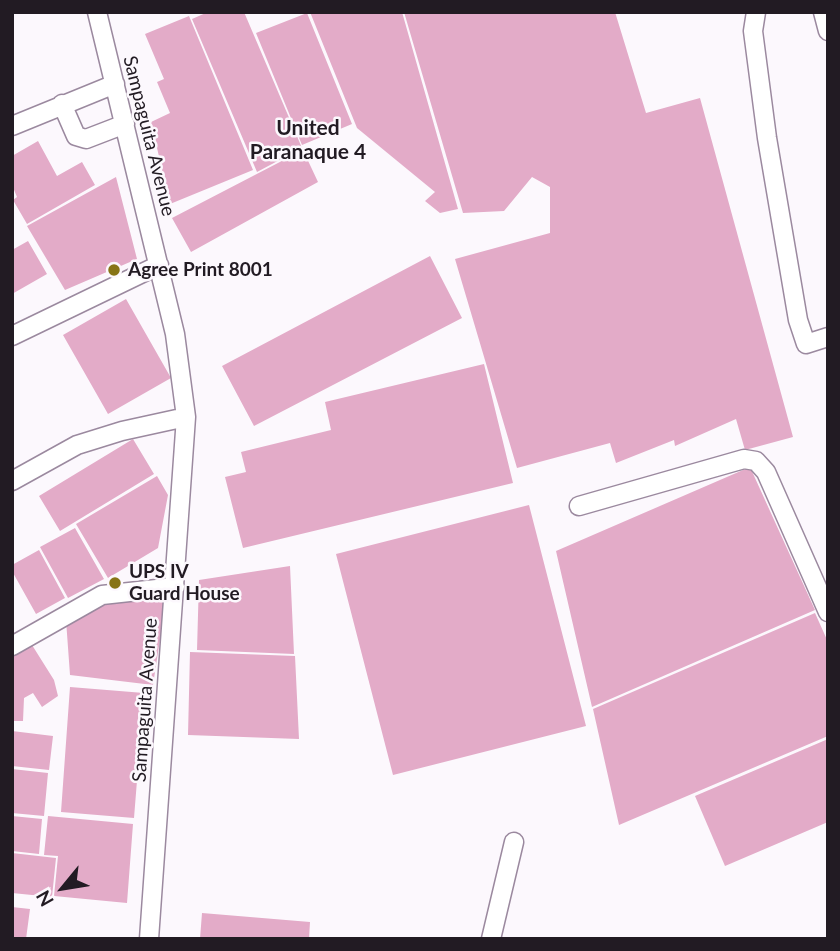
<!DOCTYPE html>
<html>
<head>
<meta charset="utf-8">
<style>
	body { margin:0 }
	#map { position:relative; width:840px; height:951px; overflow:hidden; background:#fcf8fd; font-family:Lato,sans-serif }
	canvas { display:block }
	.frame { position:absolute; inset:0; border:14px solid #221b23; pointer-events:none }
	.north { position:absolute; left:28px; top:853px; width:70px; height:70px; -webkit-text-stroke:5px #fcf8fd; paint-order:stroke; rotate:240deg; font-size:19px; font-weight:700; line-height:28px; text-align:center; color:#221b23 }
	.north::after { content:''; display:block; margin:auto; width:24px; height:32px; background:#221b23; clip-path:polygon(50% 0,100% 100%,50% 72%,0 100%) }
</style>
</head>
<body>
<div id="map">
<canvas width="840" height="951"></canvas>
<div class="frame"></div>
<div class="north">N</div>
</div>
<script>
const context = document.querySelector('canvas').getContext('2d');
context.lineJoin = 'round';
function fill(path, color) { context.fillStyle = color; context.fill(path, 'evenodd'); }
function stroke(path, color, width, dash) { context.strokeStyle = color; context.lineWidth = width; context.lineCap = dash ? 'butt' : 'round'; context.setLineDash(dash || []); context.stroke(path); }
function drawText(font, color, halo, rows, align = 'center') {
  context.font = font + ' Lato,sans-serif'; context.lineWidth = 5; context.setLineDash([]); context.textBaseline = 'middle'; context.strokeStyle = halo; context.fillStyle = color; for (const [text, x, y, turn = 0] of rows) {
    context.save(); context.translate(x, y); context.rotate((+turn || 0) * Math.PI / 180); context.textAlign = isNaN(turn) ? turn : align; if (halo) context.strokeText(text, 0, 0); context.fillText(text, 0, 0); context.restore();
  }
}
const building = new Path2D(`
	M208 12H244L302 148 257 172 192 19Z
	M310 12H402L458 209 440 213 425 201 435 192 357 128Z
	M404 12H615L646 113 700 98 793 437 745 450 736 419 675 446 674 440 616 463 610 443 517 468 455 259 550 233V187L532 177 504 211 463 213Z
	M307 13 352 124 302 145 256 33Z
	M189 16 253 170 170 204 151 122 170 113 157 82 164 79 145 34Z
	M38 141 57 176 82 162 95 185 27 224 13 200 17 197 12 185V156Z
	M303 150 318 182 191 252 172 218Z
	M116 177 137 259 65 290 27 226Z
	M28 241 47 274 12 294V250Z
	M430 256 462 318 254 426 222 366Z
	M126 299 171 378 108 414 63 335Z
	M484 364 513 483 243 548 225 477 246 472 241 452 331 430 325 402Z
	M133 439 154 474 60 531 39 496Z
	M750 467 815 610 592 707 556 551Z
	M157 476 168 495 158 548 108 578 76 524Z
	M529 505 586 726 393 775 336 554Z
	M75 528 104 579 68 598 40 547Z
	M39 550 65 598 36 614 12 571V565Z
	M290 566 294 654 197 650 199 580Z
	M167 594 153 685 70 675 66 620 113 600Z
	M815 613 828 642V736L619 825 593 709Z
	M32 645 54 680 58 696 42 707 33 693 24 698 23 721H12V657Z
	M190 652 295 656 299 739 188 735Z
	M70 687 144 693 134 818 61 812Z
	M12 731 53 736 49 770 12 766Z
	M828 739V822L725 866 695 796Z
	M12 769 48 773 44 816 12 813Z
	M12 816 42 819 39 854 12 851Z
	M48 816 133 824 127 903 54 896 58 856 44 855Z
	M12 853 56 858 52 897 12 893Z
	M12 907 30 909 26 939H12Z
	M202 913 310 922 309 939H200Z`);
const minor = new Path2D(`
	M97 12 175 334 186 417 149 939
	M756 12 753 31 767 138 798 320 806 344 828 337
	M823 12 828 31
	M62 104 76 136 86 139 125 124
	M12 126 115 84
	M12 336 159 265
	M12 481 77 445 122 431 186 417
	M579 506 744 459 756 461 766 472 828 612
	M12 646 102 595 175 587
	M491 939 514 842`);
const markers = [
	[114,270,7,"#877416"],
	[115,583,7,"#877416"]
];
const streetNames = [
	["Sampaguita Avenue",149,136,76],
	["Sampaguita Avenue",145,700,-86]
];
const poiNames = [
	["Agree Print 8001",128,270],
	["UPS IV",129,572],
	["Guard House",129,594]
];
const neighbourhoodNames = [
	["United",308,128],
	["Paranaque 4",308,152]
];
fill(building, '#e3abc8');
stroke(minor, '#9b899f', 21);
stroke(minor, '#fff', 18);
for (const [x, y, r, color] of markers) { const dot = new Path2D(); dot.arc(x, y, r, 0, 2 * Math.PI); context.fillStyle = color; context.fill(dot); stroke(dot, '#fcf8fd', 2.5); }
drawText('19px', '#221b23', '#fcf8fd', streetNames);
drawText('bold 19px', '#221b23', '#fcf8fd', poiNames, 'left');
drawText('bold 21px', '#221b23', '#fcf8fd', neighbourhoodNames);
</script>
</body>
</html>
